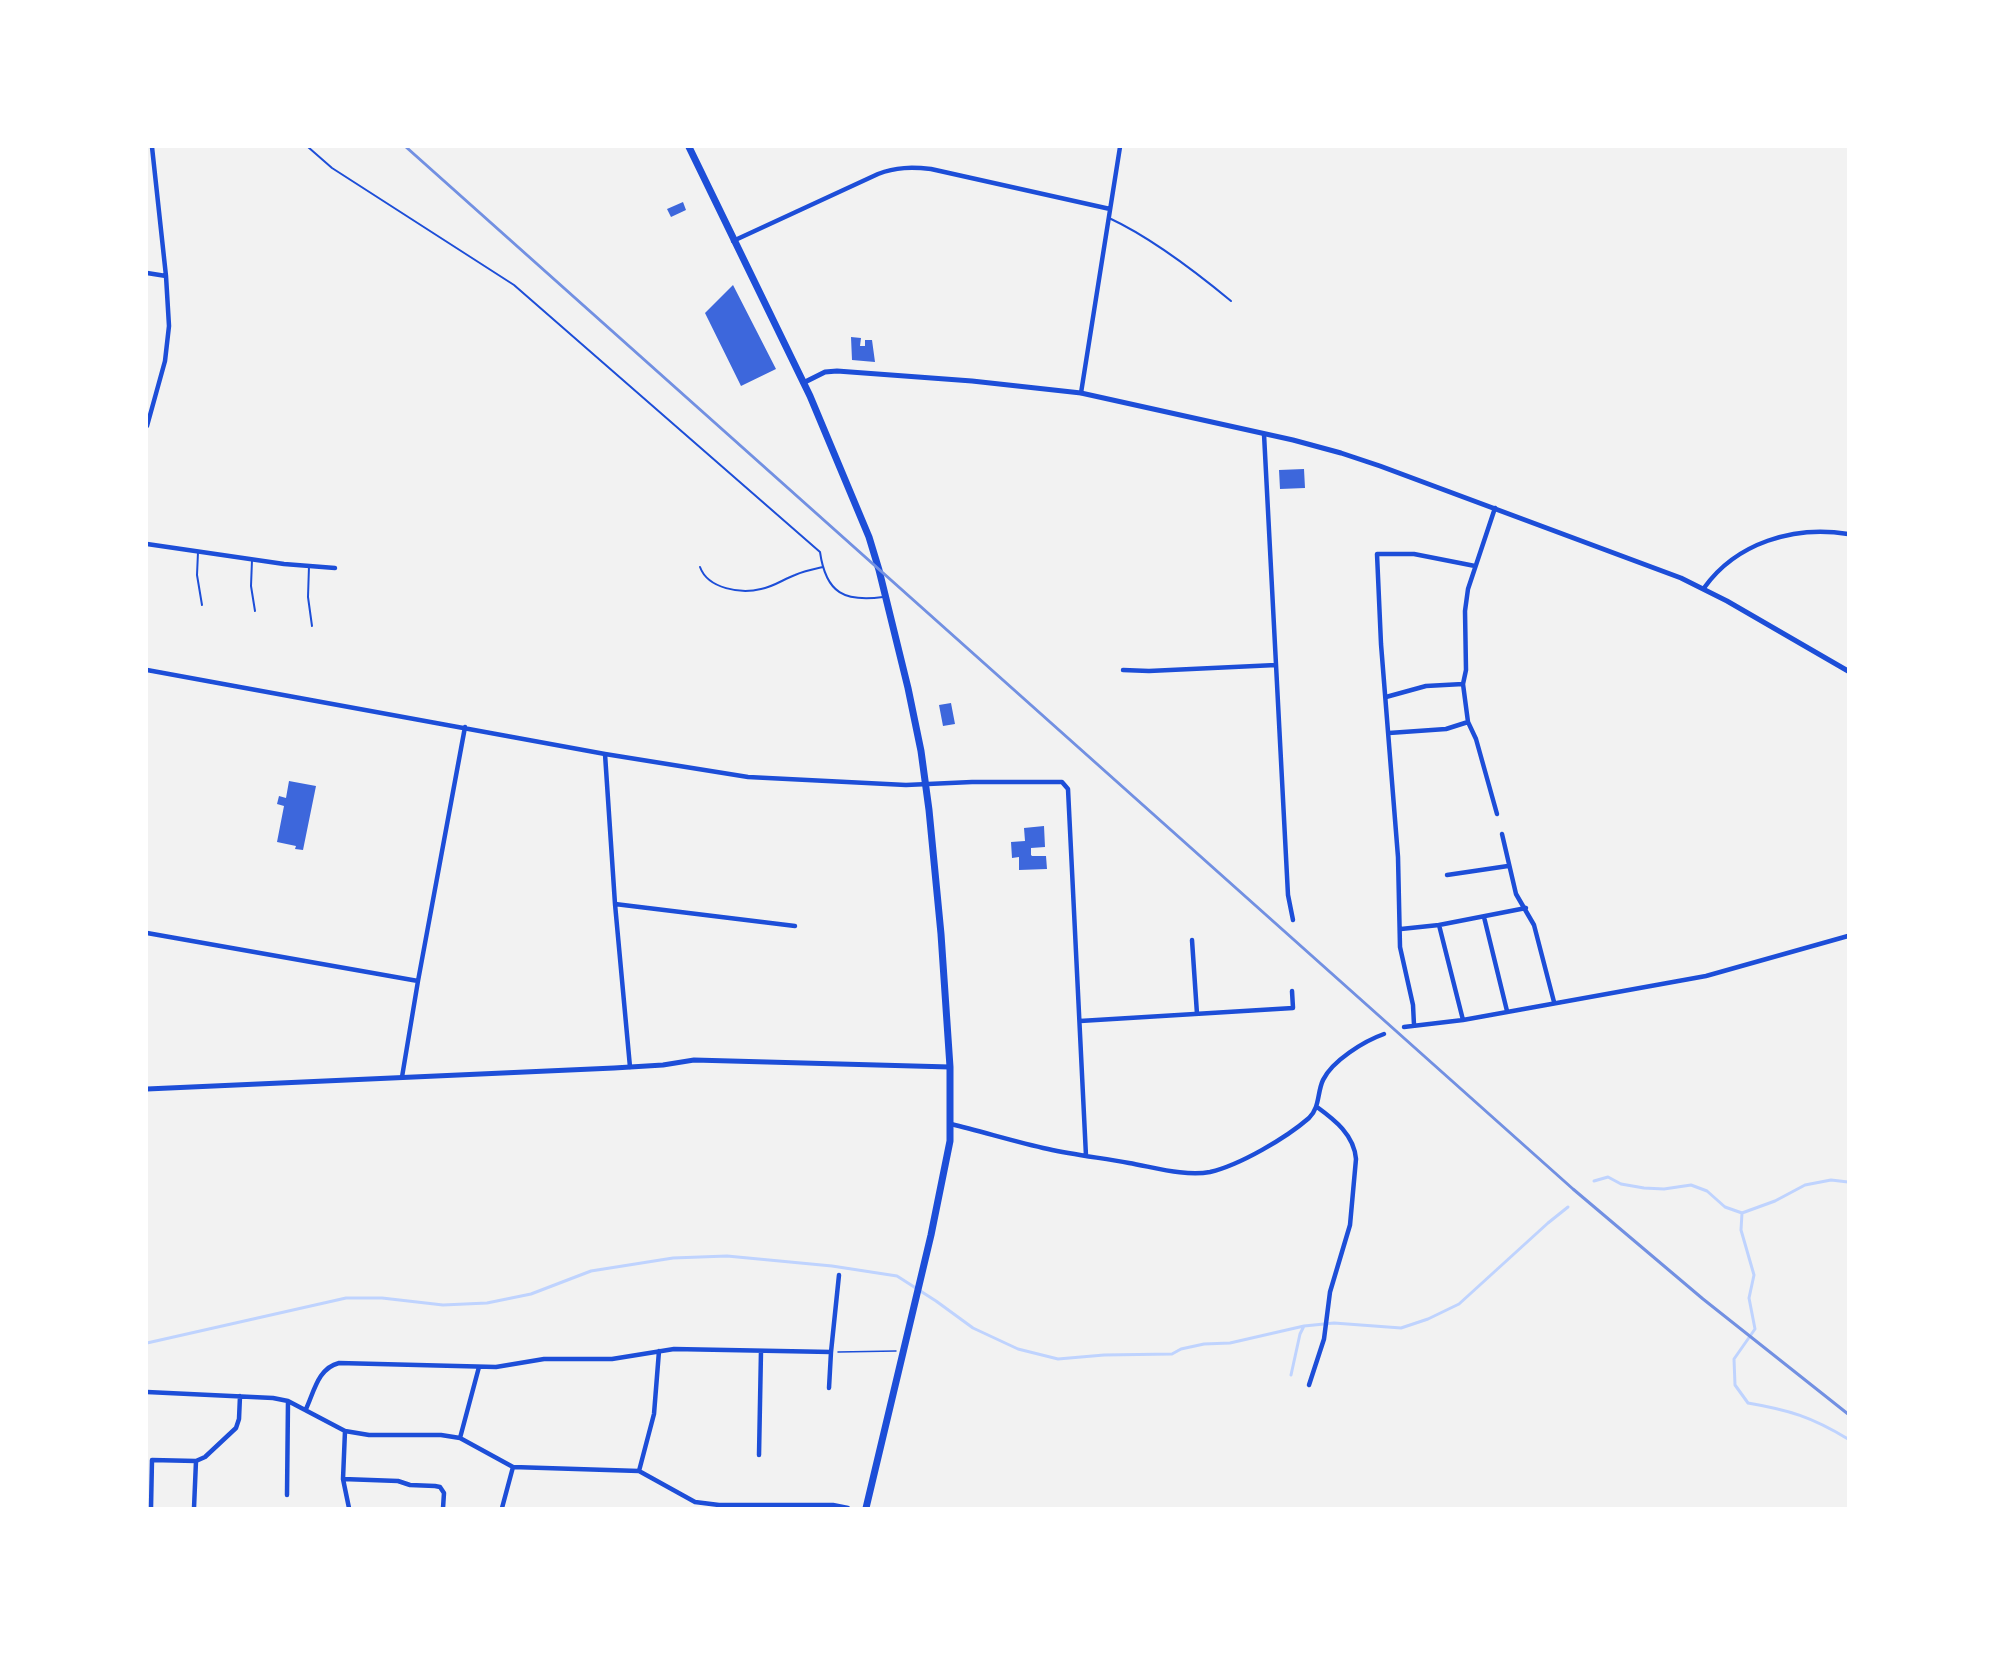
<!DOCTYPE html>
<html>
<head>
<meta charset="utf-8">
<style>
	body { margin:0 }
	#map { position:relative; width:1995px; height:1655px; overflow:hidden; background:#f2f2f2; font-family:"Roboto Condensed",sans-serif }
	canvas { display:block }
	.frame { position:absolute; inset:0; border:148px solid #fff; pointer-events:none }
</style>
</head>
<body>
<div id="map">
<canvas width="1995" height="1655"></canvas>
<div class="frame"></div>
</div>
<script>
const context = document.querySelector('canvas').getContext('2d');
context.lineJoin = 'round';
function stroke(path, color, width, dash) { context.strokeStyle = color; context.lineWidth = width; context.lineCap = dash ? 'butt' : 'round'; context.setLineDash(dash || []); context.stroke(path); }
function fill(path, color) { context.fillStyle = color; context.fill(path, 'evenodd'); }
const stream = new Path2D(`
	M1594 1181 1608 1177 1621 1184 1644 1188 1664 1189 1691 1185 1707 1191 1725 1207 1742 1213
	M1848 1182 1831 1180 1805 1185 1775 1201 1742 1213 1741 1230 1754 1275 1749 1298 1755 1329 1734 1359 1735 1385 1748 1403C1789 1410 1812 1417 1848 1439
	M147 1343 346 1298H382L443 1305 487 1303 531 1294 591 1271 673 1258 727 1256 832 1266 897 1276 936 1301 973 1328 1018 1349 1058 1359 1104 1355 1172 1354 1181 1349 1204 1344 1230 1343 1304 1326 1334 1323 1401 1328 1428 1319 1459 1304 1548 1223 1568 1207
	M1291 1375 1300 1334 1304 1326`);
const building = new Path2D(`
	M683 202 686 210 671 217 667 209Z
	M733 285 776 369 741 386 705 313Z
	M851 337 861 338 860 346H865V340H872L875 362 852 360Z
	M1304 469 1305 488 1280 489 1279 470Z
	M951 703 955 724 943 726 939 705Z
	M289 781 316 786 303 850 295 849 296 846 277 842 284 806 277 804 279 796 286 798Z
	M1044 826 1045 847 1031 848V855L1032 856H1046L1047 869 1019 870V857L1012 858 1011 842 1025 841 1024 828Z`);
const path = new Path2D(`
	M838 1352 896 1351`);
const service = new Path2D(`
	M308 147 332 168 514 285 820 552C826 594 845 602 883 597
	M1109 218C1150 237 1196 272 1231 301
	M198 552 197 575 202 605
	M252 560 251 586 255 611
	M309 566 308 597 312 626
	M700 567C708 589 741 594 761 589 773 587 784 579 795 575 804 571 814 569 823 567`);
const minor = new Path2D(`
	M733 241 878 174C896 167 912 167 931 169L1110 209
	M147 273 166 276
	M1081 393 1120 147
	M147 426 165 361 169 326 166 276 152 147
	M1264 434 1288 895 1293 920
	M1495 508 1468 589 1465 611 1466 670 1463 684 1468 722 1476 739 1497 814
	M147 544 284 564 335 568
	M1704 588C1736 543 1794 525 1848 534
	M147 670 605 754 748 777 906 785 972 782H1062L1068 789 1086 1156
	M1123 670 1149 671 1276 665
	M1386 697 1426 686 1463 684
	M1389 733 1446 729 1468 722
	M605 754 615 904 630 1067
	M1502 834 1516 894 1534 925 1554 1002
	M1447 875 1508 866
	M615 904 795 926
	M1484 917 1507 1011
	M1439 925 1463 1020
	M1401 929 1439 925 1526 908
	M147 933 418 981
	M1192 940 1197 1014
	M1080 1021 1293 1008 1292 991
	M1414 1025 1413 1005 1400 947 1398 857 1381 644 1377 554H1414L1475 566
	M1404 1027 1463 1020 1706 976 1848 936
	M402 1077 418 981 465 727
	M951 1124C984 1132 1016 1142 1048 1149 1075 1155 1102 1158 1129 1163 1153 1167 1186 1177 1210 1172 1240 1165 1286 1138 1309 1118 1320 1107 1317 1093 1323 1080 1332 1061 1364 1041 1384 1034
	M831 1352 839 1275
	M1309 1385 1324 1339 1330 1292 1350 1225 1356 1159C1354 1135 1335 1120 1317 1107
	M147 1392 273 1398 288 1401 345 1431 369 1435H441L460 1438 513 1467 639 1471 695 1502 719 1505H833L848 1508
	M306 1409C314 1392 318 1368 339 1363L496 1367 544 1359H612L674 1349 831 1352 829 1388
	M345 1431 343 1479 349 1508
	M460 1438 479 1367
	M759 1455 761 1351
	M639 1471 654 1414 659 1351
	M343 1479 398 1481 410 1485 435 1486 440 1487 444 1493 443 1508
	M287 1495 288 1401
	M151 1508 152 1460 196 1461
	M194 1508 196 1461 205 1457 236 1428 239 1419 240 1396
	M502 1508 513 1467`);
const tertiary = new Path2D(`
	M803 383 825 372 837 371 972 381 1081 393 1293 440 1341 453 1380 466 1681 578 1727 601 1848 671
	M147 1089 614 1068 663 1065 694 1060 950 1067`);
const primary = new Path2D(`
	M689 147 810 396 869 537 879 570 908 688 921 751 929 810 941 934 950 1067V1141L931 1235 866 1508`);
const rail = new Path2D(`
	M406 147 1573 1189 1703 1299 1848 1414`);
stroke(stream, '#bfd3fe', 3);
fill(building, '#3d67dc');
stroke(path, '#1d4ed8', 1.5);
stroke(service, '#1d4ed8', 2);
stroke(minor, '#1d4ed8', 4.5);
stroke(tertiary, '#1d4ed8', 5);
stroke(primary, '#1d4ed8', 7);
stroke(rail, '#7290e2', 3);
</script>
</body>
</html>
